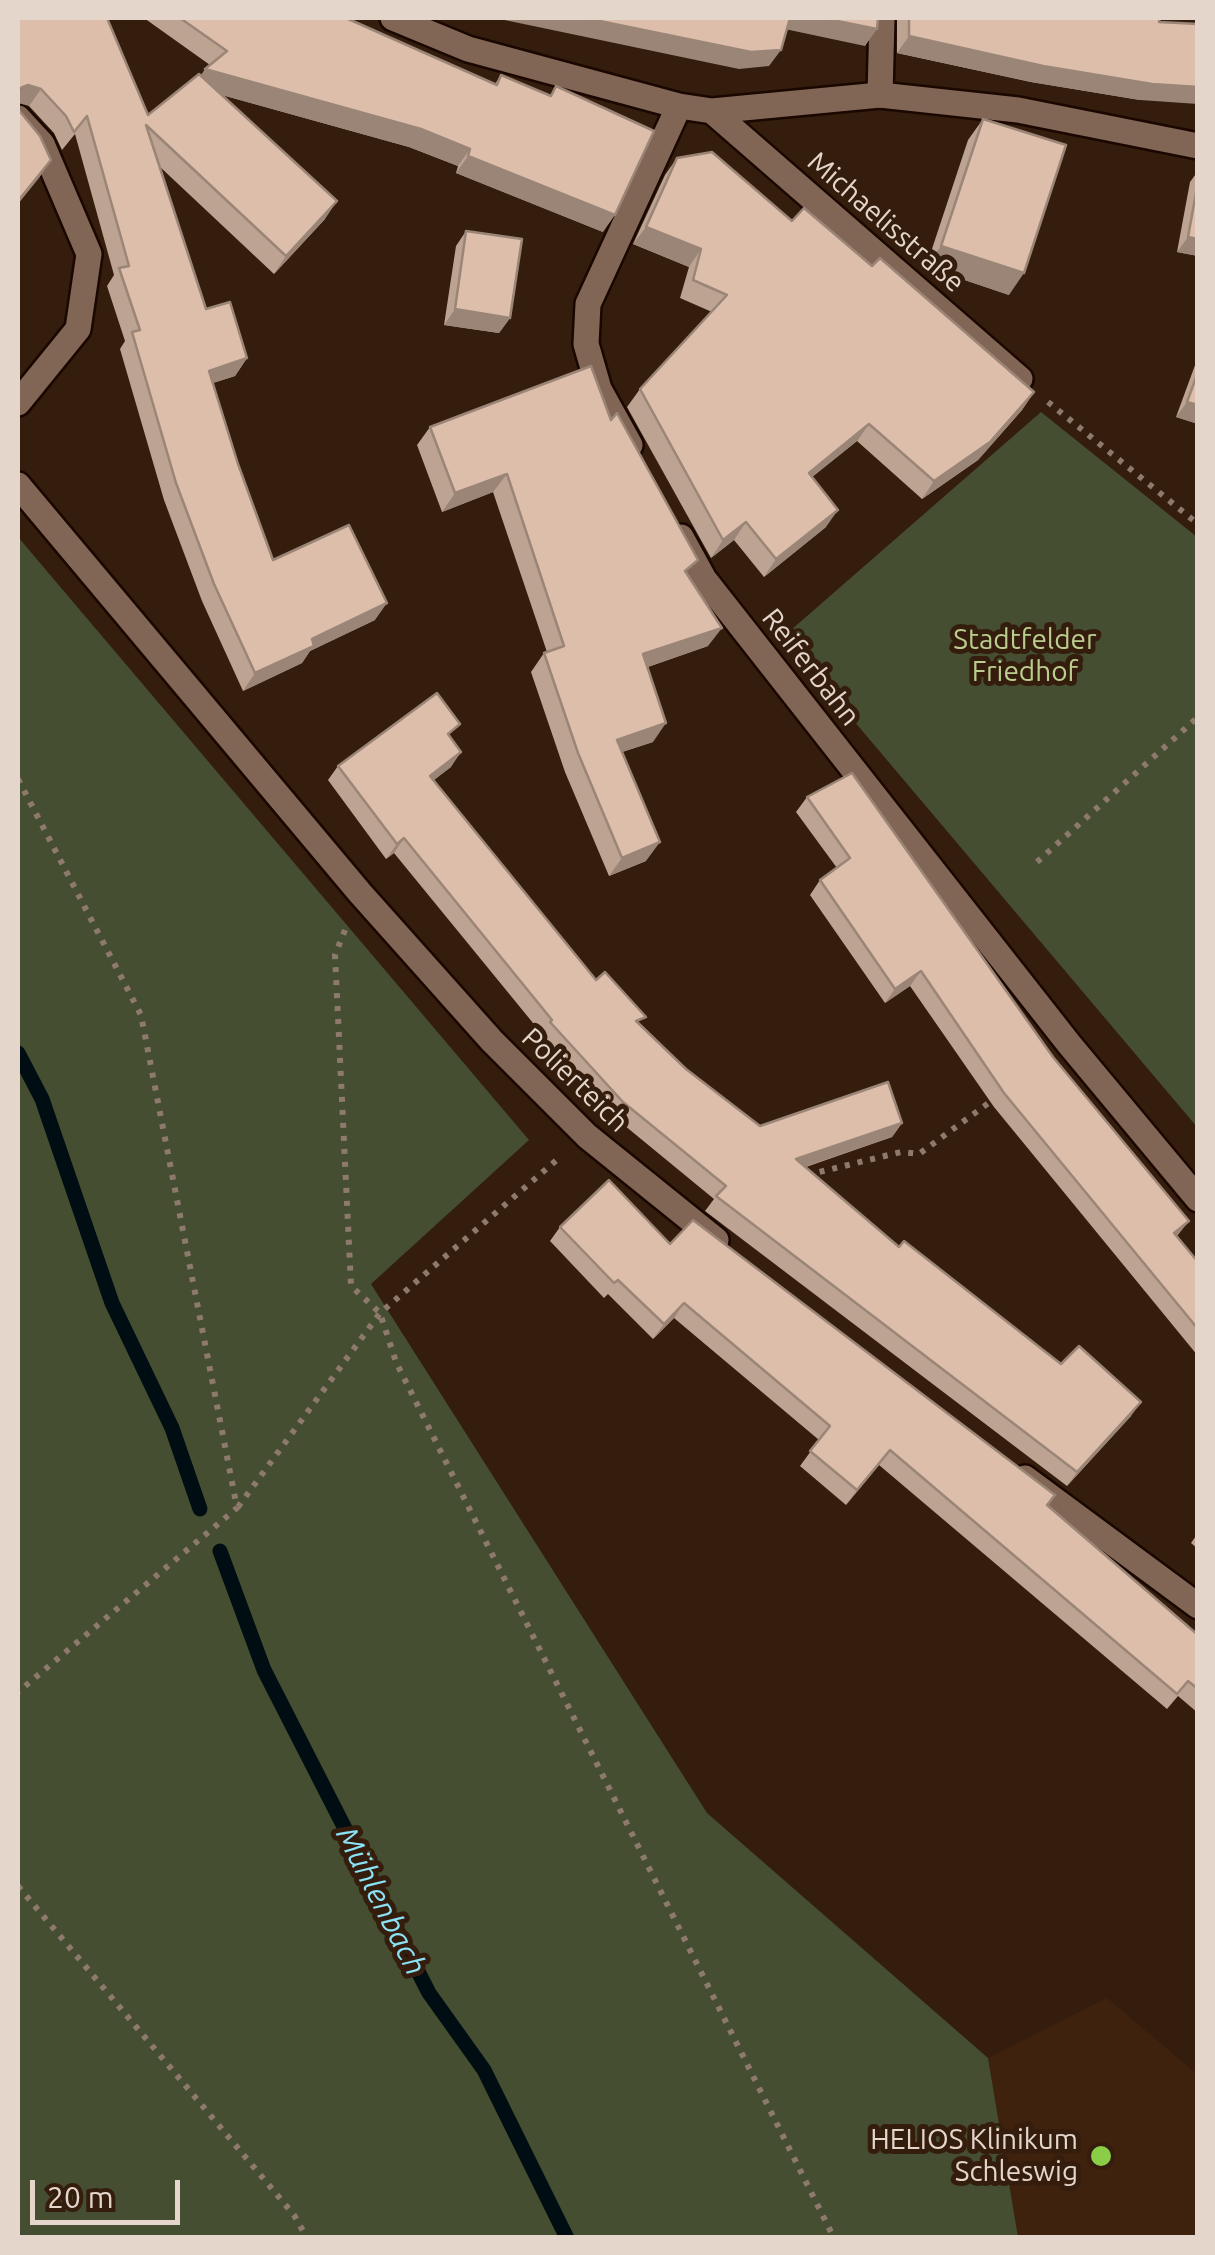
<!DOCTYPE html>
<html>
<head>
<meta charset="utf-8">
<style>
	body { margin:0 }
	#map { position:relative; width:1215px; height:2255px; overflow:hidden; background:#341d0d; font-family:Ubuntu,sans-serif }
	canvas { display:block }
	.frame { position:absolute; inset:0; border:20px solid #e5d6cc; pointer-events:none }
	.scale { position:absolute; left:30px; top:2180px; width:150px; height:45px; box-sizing:border-box; border:5px solid #e5d6cc; border-top:0; padding-left:12px; font-size:30px; line-height:35px; white-space:nowrap; color:#e5d6cc; -webkit-text-stroke:8px #341d0d; paint-order:stroke }
</style>
</head>
<body>
<div id="map">
<canvas width="1215" height="2255"></canvas>
<div class="frame"></div>
<div class="scale">20 m</div>
</div>
<script>
const context = document.querySelector('canvas').getContext('2d');
context.lineJoin = 'round';
function fill(path, color) { context.fillStyle = color; context.fill(path, 'evenodd'); }
function stroke(path, color, width, dash) { context.strokeStyle = color; context.lineWidth = width; context.lineCap = dash ? 'butt' : 'round'; context.setLineDash(dash || []); context.stroke(path); }
function drawText(font, color, halo, rows, align = 'center') {
  context.font = font + ' Ubuntu,sans-serif'; context.lineWidth = 10; context.setLineDash([]); context.textBaseline = 'middle'; context.strokeStyle = halo; context.fillStyle = color; for (const [text, x, y, turn = 0] of rows) {
    context.save(); context.translate(x, y); context.rotate((+turn || 0) * Math.PI / 180); context.textAlign = isNaN(turn) ? turn : align; if (halo) context.strokeText(text, 0, 0); context.fillText(text, 0, 0); context.restore();
  }
}
const built = new Path2D(`
	M1107 1998 1197 2074V2237H1018L988 2058Z`);
const green = new Path2D(`
	M1041 412 1197 537V1127L783 637Z
	M18 537 529 1140 371 1284 707 1813 988 2058 1018 2237H18Z`);
const stream = new Path2D(`
	M18 1053 42 1099 112 1303 172 1428 200 1509
	M220 1551 264 1670 429 1993 484 2070 567 2238`);
const path = new Path2D(`
	M1048 402 1198 524
	M18 779 141 1015 237 1508 18 1692
	M1037 862 1198 717
	M345 930 335 955 351 1286 380 1313 396 1362 834 2238
	M807 1175 901 1152 919 1154 994 1099
	M238 1507 380 1313 559 1158
	M18 1886 294 2215 307 2238`);
const service = new Path2D(`
	M880 95 882 18`);
const minor = new Path2D(`
	M393 18 468 49 679 106 712 111 880 95 1018 110 1198 146
	M712 111 1020 379
	M18 118 42 144 89 254 78 329 18 403
	M630 445 599 389 586 344 588 304 679 106
	M18 485 360 893 492 1041 587 1136 716 1240
	M681 537 704 579 1069 1044 1198 1199
	M1025 1478 1198 1606`);
const wall = new Path2D(`
	M18 18 148 115 201 75 210 65 144 18H346L495 84 501 75 550 96 556 86 603 232 456 173 458 166 409 147 222 95 325 219 274 274 159 166 206 309 247 358 235 376 213 383 238 464 273 560 375 620 310 651 302 663 243 691 202 601 164 500 120 349 125 341 107 286 114 275 75 134 62 150 54 133 29 106Z
	M897 18H1160L1140 100 1031 82 897 53Z
	M983 119 1009 295 926 267 968 140Z
	M677 158 872 266 1034 392 1022 410 978 460 922 499 857 441 812 477 826 527 764 577 734 540 711 558 627 407 640 389 712 312 680 298 689 267 633 244 665 175Z
	M1198 171V256L1177 252 1190 182Z
	M466 231 510 318 499 333 444 325 456 246Z
	M1198 357V424L1176 417Z
	M611 420 687 575 708 646 648 667 653 742 622 752 646 861 609 876 565 772 531 672 544 653 547 652 493 492 442 512 417 445 430 427Z
	M450 738 451 767 433 780 596 980 686 1069 760 1126 902 1123 892 1137 806 1167 899 1247 1061 1364 1131 1416 1067 1486 705 1211 714 1199 613 1116 540 1036 542 1034 394 853 386 859 328 780 338 766Z
	M807 797 1198 1262V1356L994 1107 910 986 885 1003 810 895 820 880 837 868 796 812Z
	M560 1227 670 1244 1055 1495 1048 1506 1198 1635V1713L1178 1696 1167 1709 879 1465 846 1505 800 1466 819 1440 674 1318 653 1339 608 1294 604 1298 550 1241Z
	M1198 1533V1549L1191 1543Z`);
const shadedWall = new Path2D(`
	M495 18H585L781 50 769 66 739 69Z
	M787 18H822L877 29 865 46 780 28Z
	M909 36 1198 87V104L1140 100 1031 82 897 53Z
	M205 69 421 129 470 149 458 166 409 147 193 87Z
	M28 85 41 89 29 106 18 103V91Z
	M468 156 615 215 603 232 456 173Z
	M51 160 39 178 18 204V201Z
	M337 201 325 219 274 274 286 256Z
	M646 227 701 249 689 267 633 244Z
	M1188 237 1198 239V256L1177 252Z
	M941 246 1024 273 1009 295 926 267Z
	M455 309 510 318 499 333 444 325Z
	M247 358 235 376 197 388 209 371Z
	M1034 392 1022 410 978 460 922 499 934 481Z
	M1187 402 1198 405V424L1176 417Z
	M869 424 857 441 796 490 809 473Z
	M507 474 493 492 442 512 455 493Z
	M838 510 826 527 764 577 776 559Z
	M746 522 734 540 711 558 723 540Z
	M387 603 375 620 310 651 302 663 243 691 255 673 312 639Z
	M722 628 708 646 630 673 643 654Z
	M666 723 653 742 604 758 617 740Z
	M461 752 451 767 420 791 430 776Z
	M404 838 394 853 386 859 397 844Z
	M660 842 646 861 609 876 622 858Z
	M921 971 910 986 885 1003 895 989Z
	M902 1123 892 1137 786 1173 796 1159Z
	M1189 1221 1178 1235 1164 1248 1174 1233Z
	M684 1303 674 1318 653 1339 664 1324Z
	M1141 1402 1131 1416 1067 1486 1077 1472Z
	M890 1450 879 1465 846 1505 857 1490Z`);
const building = new Path2D(`
	M18 18H107L148 115 199 74 337 201 286 256 146 125 206 309 230 302 247 358 209 371 238 464 273 560 349 525 387 603 312 639 314 646 255 673 214 584 176 483 132 332 140 330 119 268 129 266 87 116 74 132 66 116 41 89 28 85 18 89V94Z
	M180 18H346L497 85 501 75 551 96 556 86 654 131 615 215 468 156 470 149 421 129 205 69 227 51Z
	M585 18H790L781 50 751 52Z
	M822 18H878L877 29Z
	M909 18H1160L1159 22 1198 24V87L1152 84 1043 66 909 36Z
	M18 109 40 136 51 160 18 201Z
	M983 119 1066 145 1024 273 941 246Z
	M712 152 792 221 804 208 872 266 880 258 1034 392 990 442 934 481 869 424 809 473 838 510 776 559 746 522 723 540 640 389 727 295 693 280 701 249 646 227 677 158Z
	M1198 182V239L1188 237Z
	M466 231 522 239 510 318 455 309Z
	M591 366 611 420 617 413 698 560 685 571 722 628 643 654 666 723 617 740 660 842 622 858 578 753 544 653 564 646 507 474 455 493 430 427Z
	M1198 372V405L1187 402Z
	M437 693 460 724 448 734 461 752 430 776 596 980 605 972 646 1017 636 1021 686 1069 760 1126 888 1082 902 1123 796 1159 899 1247 904 1241 1061 1364 1079 1346 1141 1402 1077 1472 716 1196 726 1186 623 1102 550 1022 552 1020 404 838 397 844 338 766Z
	M852 773 1053 1057 1189 1221 1174 1233 1198 1262V1329L1004 1093 921 971 895 989 820 880 850 858 807 797Z
	M609 1180 670 1244 693 1220 1055 1495 1047 1505 1198 1635V1689L1188 1681 1177 1694 890 1450 857 1490 810 1451 830 1426 684 1303 664 1324 618 1280 614 1283 560 1227Z`);
const markers = [
	[1101,2156,12,"#8ace47"]
];
const streetNames = [
	["Michaelisstraße",886,222,41],
	["Reiferbahn",811,667,52],
	["Polierteich",575,1080,44]
];
const parkNames = [
	["Stadtfelder",1025,640],
	["Friedhof",1025,672]
];
const poiNames = [
	["HELIOS Klinikum",1078,2140],
	["Schleswig",1078,2172]
];
const waterNames = [
	["Mühlenbach",381,1901,63]
];
fill(built, '#3f220e');
fill(green, '#454e30');
stroke(stream, '#000e13', 15);
stroke(service, '#1a0700', 30);
stroke(minor, '#1a0700', 30);
stroke(path, '#8d7a6d', 6, [5, 8]);
stroke(service, '#826655', 25);
stroke(minor, '#826655', 25);
fill(wall, '#bda392');
fill(shadedWall, '#9a8577');
fill(building, '#dcbeaa');
stroke(building, '#9a8577', 2.5);
for (const [x, y, r, color] of markers) { const dot = new Path2D(); dot.arc(x, y, r, 0, 2 * Math.PI); context.fillStyle = color; context.fill(dot); stroke(dot, '#341d0d', 4); }
drawText('28px', '#e5d6cc', '#341d0d', streetNames);
drawText('28px', '#bacd8e', '#341d0d', parkNames);
drawText('28px', '#e5d6cc', '#341d0d', poiNames, 'right');
drawText('italic 30px', '#8be2f5', '#341d0d', waterNames);
</script>
</body>
</html>
